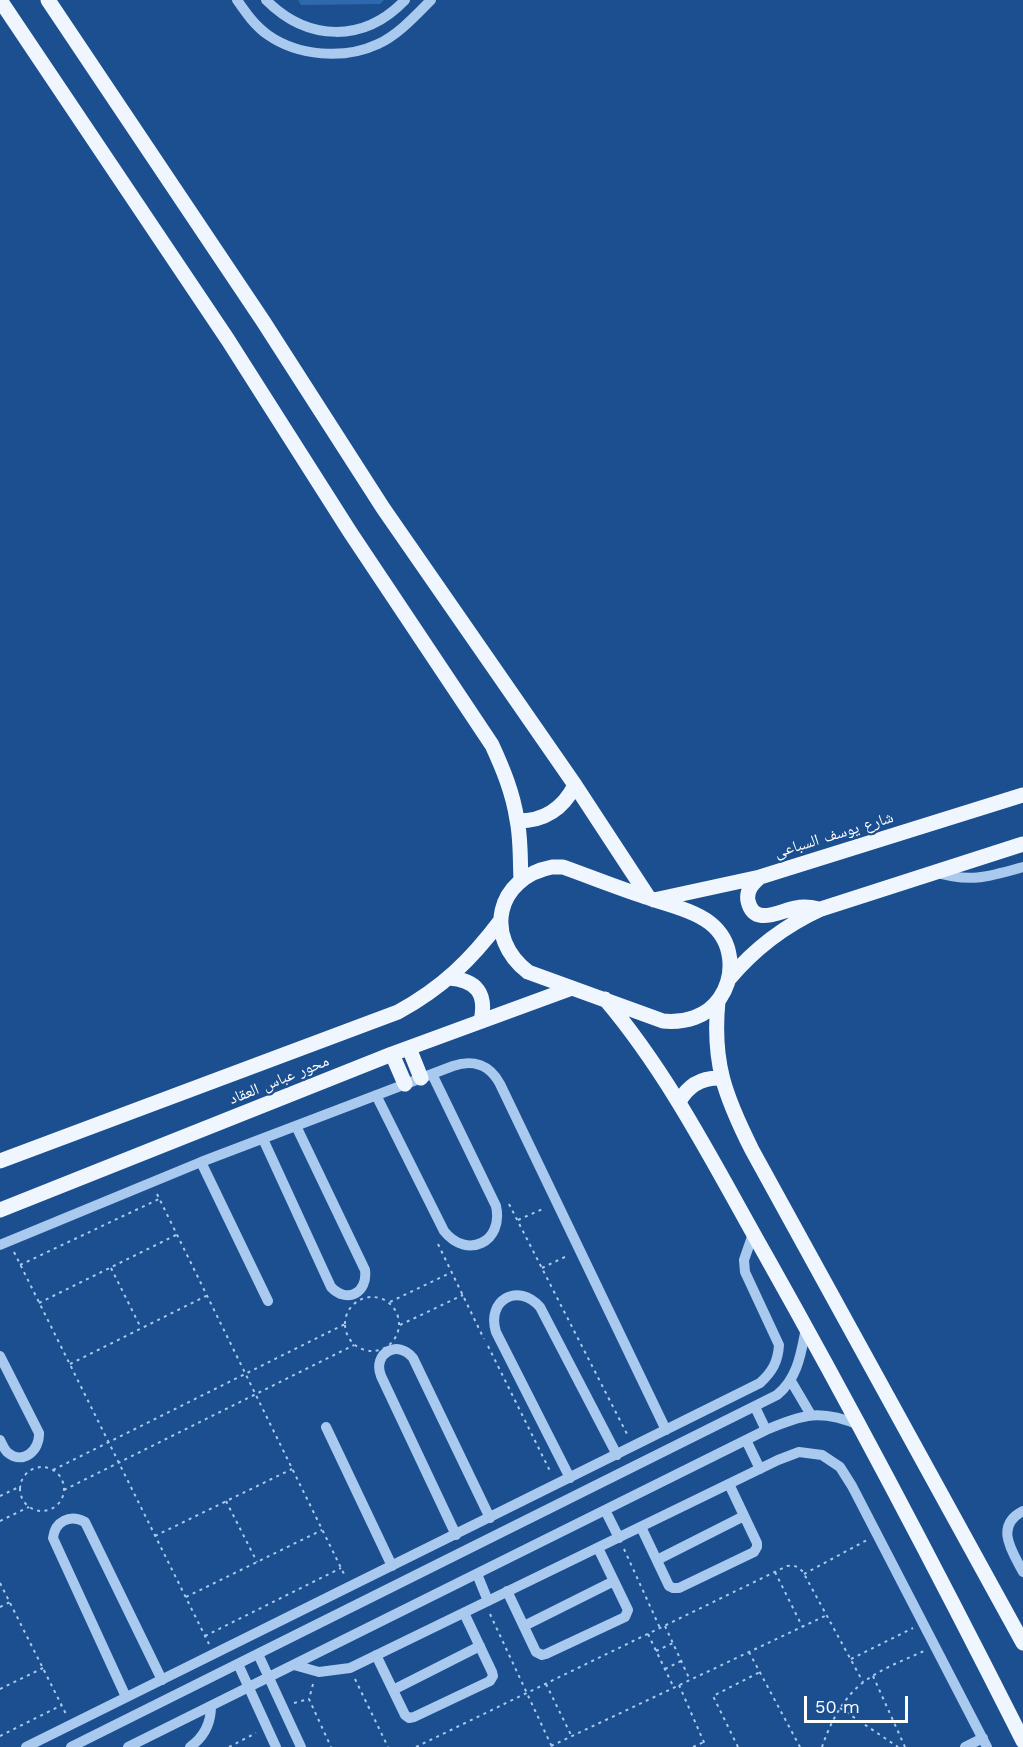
<!DOCTYPE html>
<html>
<head>
<meta charset="utf-8">
<style>
	body { margin:0 }
	#map { position:relative; width:1023px; height:1747px; overflow:hidden; background:#1b4f8f; font-family:"Work Sans",sans-serif }
	canvas { display:block }
	.scale { position:absolute; left:804px; top:1696px; width:104px; height:27px; box-sizing:border-box; border:3px solid #fff; border-top:0; padding-left:8px; font-size:18px; line-height:21px; white-space:nowrap; color:#fff; -webkit-text-stroke:4px #1b4f8f; paint-order:stroke }
</style>
</head>
<body>
<div id="map">
<canvas width="1023" height="1747"></canvas>
<div class="scale">50 m</div>
</div>
<script>
const context = document.querySelector('canvas').getContext('2d');
context.lineJoin = 'round';
function fill(path, color) { context.fillStyle = color; context.fill(path, 'evenodd'); }
function stroke(path, color, width, dash) { context.strokeStyle = color; context.lineWidth = width; context.lineCap = dash ? 'butt' : 'round'; context.setLineDash(dash || []); context.stroke(path); }
function drawText(font, color, halo, rows, align = 'center') {
  context.font = font + ' "Work Sans","Noto Naskh Arabic",sans-serif'; context.lineWidth = 4.5; context.setLineDash([]); context.textBaseline = 'middle'; context.strokeStyle = halo; context.fillStyle = color; for (const [text, x, y, turn = 0] of rows) {
    context.save(); context.translate(x, y); context.rotate((+turn || 0) * Math.PI / 180); context.textAlign = isNaN(turn) ? turn : align; if (halo) context.strokeText(text, 0, 0); context.fillText(text, 0, 0); context.restore();
  }
}
const green = new Path2D(`
	M298 0H384L380 4 301 5Z`);
const path = new Path2D(`
	M157 1194 345 1576
	M509 1204 627 1434
	M518 1220 545 1208
	M438 1244 484 1339
	M14 1252 209 1644
	M20 1265 159 1199
	M111 1268 141 1328
	M542 1268 569 1255
	M345 1324a27 27 0 1 1 54 0a27 27 0 1 1-54 0Z
	M390 1302 452 1272
	M39 1303 176 1235
	M400 1325 463 1295
	M488 1346 551 1473
	M70 1364 206 1296
	M20 1489a22 22 0 1 1 44 0a22 22 0 1 1-44 0Z
	M53 1470 345 1324
	M64 1490 354 1345
	M0 1496 21 1486
	M226 1501 257 1562
	M0 1521 29 1507
	M155 1536 292 1469
	M624 1549 660 1628
	M775 1572 802 1626
	M804 1574 867 1540
	M0 1583 66 1714
	M186 1597 322 1530
	M0 1607 10 1602
	M490 1614 552 1747
	M665 1626 690 1680
	M648 1634 674 1688
	M205 1636 341 1568
	M656 1651 673 1643
	M749 1652 800 1747
	M851 1659 913 1628
	M665 1669 681 1661
	M873 1676 905 1747
	M355 1679 388 1747
	M313 1684 309 1699 331 1747
	M546 1684 571 1735
	M679 1685 706 1747
	M0 1689 43 1668
	M294 1703 309 1699
	M840 1708 898 1747
	M0 1736 62 1705
	M551 1746 827 1615
	M229 1747 256 1733
	M416 1747 787 1566C794 1565 798 1566 803 1572L863 1682
	M693 1747 704 1742
	M738 1747 713 1696 760 1672
	M822 1747C830 1723 844 1696 865 1681 883 1668 904 1660 924 1651`);
const minor = new Path2D(`
	M237 0C246 13 255 26 268 35 298 56 344 60 378 44 398 35 415 16 431 0
	M266 0C308 42 364 43 405 0
	M934 872C970 883 988 877 1023 867
	M376 1095 444 1231C467 1260 504 1242 496 1206L432 1074
	M263 1139 331 1287C347 1304 368 1293 365 1270L296 1126
	M201 1162 268 1301
	M0 1245 201 1162 453 1066C473 1059 490 1065 500 1084L666 1430
	M0 1356 39 1433C40 1450 23 1466 7 1452 4 1449 2 1444 0 1440
	M791 1381 811 1415
	M755 1407 766 1430
	M326 1427 392 1566
	M746 1440 760 1469
	M570 1478 496 1332C486 1300 518 1282 540 1307L617 1455
	M605 1510 619 1538
	M1023 1511C994 1526 1012 1551 1023 1572
	M641 1527 669 1586 673 1588H679L754 1552 757 1547V1543L729 1484
	M456 1535 381 1376C372 1353 398 1339 413 1358L490 1518
	M657 1560 744 1516
	M477 1574 488 1601
	M507 1591 536 1652 542 1655 546 1654 625 1617 628 1610 598 1548
	M524 1626 614 1581
	M258 1654 301 1747
	M376 1655 405 1715 409 1718 414 1717 490 1681 493 1676 492 1672 464 1613
	M238 1664 276 1747
	M294 1665 319 1672 350 1668 778 1460 799 1452 822 1455 840 1467 852 1486 987 1747
	M393 1690 480 1646
	M126 1697 53 1538C55 1521 70 1514 85 1522L162 1680
	M26 1747 760 1383C772 1372 778 1362 779 1345L745 1272 744 1260 753 1234
	M71 1747 777 1395C798 1378 801 1353 806 1328
	M128 1747 766 1430C803 1414 821 1409 859 1425
	M190 1747C204 1737 211 1723 211 1706
	M965 1747 983 1738`);
const major = new Path2D(`
	M0 0 228 340 350 532 492 745C503 769 513 793 517 820 521 839 520 860 521 880
	M48 0 263 321 383 508 575 785 649 898
	M518 821C544 821 563 809 575 785
	M552 867H563C591 877 618 888 646 897 665 904 694 910 710 923 733 941 736 974 720 998 707 1017 685 1023 663 1021L528 972C483 937 496 878 552 867Z
	M760 877C753 883 746 890 748 901 754 927 779 911 796 908 803 906 811 907 819 909
	M654 900 760 877 1023 795
	M449 978C477 980 487 994 481 1021
	M729 979C755 948 784 926 821 909L1023 844
	M605 999C671 1077 716 1168 766 1256 856 1416 941 1578 1023 1741
	M718 1001C712 1063 725 1096 752 1150L1023 1643
	M409 1048 421 1078
	M392 1054 405 1084
	M679 1102C688 1085 703 1077 722 1078
	M0 1161 398 1012C442 988 471 960 501 920
	M0 1210 392 1054 572 988`);
const streetNames = [
	["شارع يوسف السباعى",834,835,-17],
	["محور عباس العقاد",279,1080,-22]
];
fill(green, '#2e69ad');
stroke(path, '#a9c9ee', 2, [3, 4.5]);
stroke(minor, '#a9c9ee', 10);
stroke(major, '#f0f6ff', 15);
drawText('16px', '#fff', '#1b4f8f', streetNames);
</script>
</body>
</html>
